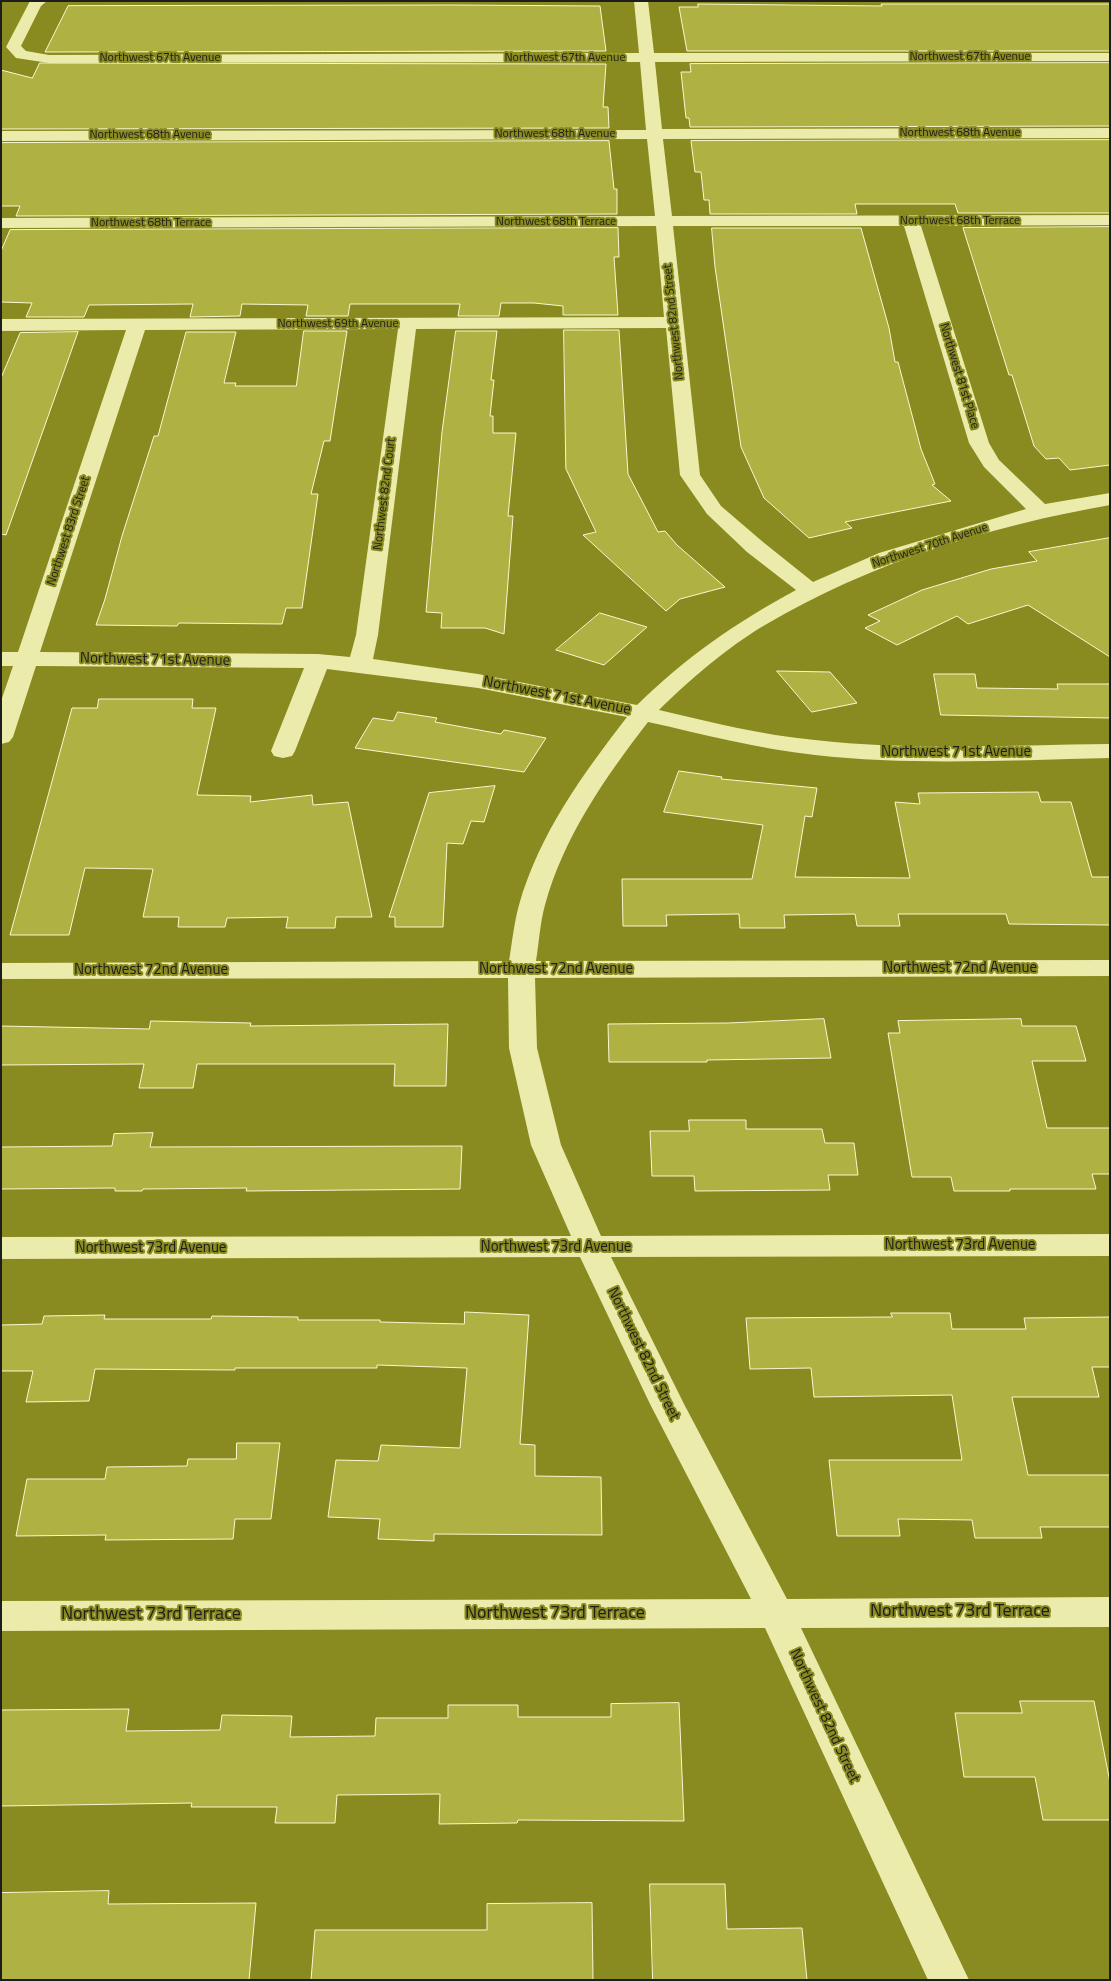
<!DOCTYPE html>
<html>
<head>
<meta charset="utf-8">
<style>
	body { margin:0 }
	#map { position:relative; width:1111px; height:1981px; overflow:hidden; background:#898a1f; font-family:"Titillium Web",sans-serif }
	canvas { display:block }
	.frame { position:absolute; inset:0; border:2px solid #1d1d1d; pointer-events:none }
</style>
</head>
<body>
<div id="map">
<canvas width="1111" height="1981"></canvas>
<div class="frame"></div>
</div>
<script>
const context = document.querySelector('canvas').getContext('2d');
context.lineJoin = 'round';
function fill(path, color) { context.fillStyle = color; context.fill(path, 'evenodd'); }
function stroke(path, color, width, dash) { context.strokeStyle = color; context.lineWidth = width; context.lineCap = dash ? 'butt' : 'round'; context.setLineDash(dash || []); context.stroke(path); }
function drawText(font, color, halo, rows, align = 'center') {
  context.font = font + ' "Titillium Web",sans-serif'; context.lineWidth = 4; context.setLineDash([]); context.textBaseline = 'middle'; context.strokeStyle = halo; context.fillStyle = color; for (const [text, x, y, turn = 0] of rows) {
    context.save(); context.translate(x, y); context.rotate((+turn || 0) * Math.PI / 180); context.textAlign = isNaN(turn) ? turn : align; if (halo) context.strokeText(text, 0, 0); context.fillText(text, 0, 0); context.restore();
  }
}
const building = new Path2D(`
	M698 4 882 6 881 4H1110V51H687L679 7H698Z
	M454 5 600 6 606 51 45 52 68 6Z
	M40 63 606 64 603 107H608L609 128 1 129V70L32 78Z
	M1110 63V126L690 127 689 118H686L681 72H691L690 64Z
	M1110 140V213H958L955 204H855L857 214H710L709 200H704L701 172H695L691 141Z
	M609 141 614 189H617V214L16 216 20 206H1V143Z
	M1110 227V465L1070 470 1059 458 1046 459 1034 446 1012 375H1009L963 228Z
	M618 228 619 257H614L618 315H563V306L534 303H501L499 316H458L460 304H350L348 316H306L308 305 242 304 240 316 190 317 193 304 89 305 84 317H26L32 303 1 302V251L10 230Z
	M712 228H861L889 328 895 362H898L921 449 935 484 932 485 951 501 845 522 852 528 809 538 764 498 741 447 715 267Z
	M564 330H619L628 474 658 532 665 531 677 545 725 587 680 599 666 611 583 535 596 532 566 469Z
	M304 331H347L330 441H324L311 494H318L302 608H286L282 624 179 623 177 626 96 625 105 599 122 536 154 436H158L186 332H236L224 383H236L235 386H296Z
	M456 331H497L491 380H494L490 416H493V433H516L508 516H513L504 634 485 628H441L442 613 426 612 442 432Z
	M78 332 6 535 1 534V378L20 333Z
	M1110 538V657L1028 605 968 624 957 616 897 645 865 628 880 621 868 615 922 590 991 569 1037 561 1029 552Z
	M600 613 647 627 604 665 556 650Z
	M777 671 830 672 857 703 812 712Z
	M934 674H975L977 688 1058 689 1057 684H1110V718L941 715Z
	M99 699H193L192 708H216L197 795 251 796 250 802 312 795 313 805 348 802 372 917H336L335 928H286L288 917 227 918 225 927H178L179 917H143L153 869 85 868 69 935H10L72 708H97Z
	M398 712 437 718 435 722 501 734 504 730 546 738 524 772 355 748 373 718 393 721Z
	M679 771 722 777 721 779 817 788 812 817 805 816 795 877 910 878 895 802 920 804 918 793 1038 792 1041 802H1071L1092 877H1110V925L1009 924 1006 914H898L900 926H857L855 914 784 915 785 928H740L739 914 666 915 667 926H623L622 879H752L763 825 664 812Z
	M495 786 484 822 471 821 463 844 447 843 443 927H395V917H389L429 793Z
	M824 1019 831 1058 707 1060V1062H609L608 1024 728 1023Z
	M1021 1019 1022 1026H1076L1086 1061H1032L1047 1128H1110V1174H1092L1096 1189H1010V1191H954L951 1177H912L888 1033H900L898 1021Z
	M151 1021 251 1023 250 1026 448 1024 446 1086H394L395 1064H197L193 1088H139L144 1064 1 1065V1026L149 1029Z
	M689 1120H746V1129H822L825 1143H854L858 1175H828L830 1190 695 1191 694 1176H652L650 1131H689Z
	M153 1133 150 1147 462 1146 460 1189 246 1191 247 1188 143 1189 142 1191H115V1188L1 1189V1147L112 1146 114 1134Z
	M465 1312 529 1315 520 1444 535 1445V1476L601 1477 602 1535 434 1534V1541L378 1539 380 1519 328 1517 336 1460 378 1461 381 1445 460 1448 467 1368 377 1365V1368H235V1370L95 1369 89 1401 26 1402 33 1371H1V1325L42 1324 44 1316 105 1315 104 1319H211L212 1316 298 1317V1320H380V1322L464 1324Z
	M891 1313H950L952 1329H1026L1024 1318 1110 1317V1367H1092L1099 1397H1012L1028 1475H1110V1527H1040L1042 1538H975L972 1520 898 1519 900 1536H837L829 1460H962L952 1395 814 1397 811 1368 750 1369 746 1318 892 1317Z
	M237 1443H280L271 1519H235L233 1539 105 1540 106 1535 16 1536 27 1479H105L107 1467 187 1466 188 1459H236Z
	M1020 1701H1094L1110 1782V1820H1043L1035 1777H964L955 1713H1022Z
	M679 1703 684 1821 518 1820 517 1823 439 1824 440 1794 337 1795 335 1823H275L277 1807H191L192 1803 1 1806V1710L129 1709 126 1731 220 1730 222 1715 292 1716 290 1737 375 1736 376 1718H448V1705H518V1717H611V1704Z
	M650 1884H725L727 1929 802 1928 807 1980H653Z
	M109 1891 108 1904 256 1903 249 1980H1V1893Z
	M592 1903 593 1980H311L315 1930H487V1904Z`);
const minor = new Path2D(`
	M30 1H47L41 6 21 46 26 51 49 55 639 53 634 1H648L654 53H1110V61L655 62 662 129 1110 128V138L663 139 672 216 1110 215V225L921 226 989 443 999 460 1045 504 1110 493V505C990 526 870 563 765 625 729 646 688 681 659 710 710 722 762 735 815 740 912 751 1012 745 1110 744V758C1012 760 912 766 815 755 758 749 703 734 648 722 605 778 564 836 545 905 540 923 539 943 536 961L1110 960V976L535 978 537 1048 561 1145 601 1236 1110 1234V1256L611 1257 684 1404 787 1599 1110 1597V1627L801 1628 969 1980H928L765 1628 1 1631V1601L751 1599 650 1404 580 1257 1 1259V1237L571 1236 531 1145 509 1048 508 978 1 979V963L509 961C512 943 514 923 519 905 539 834 583 774 627 717L478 688 327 669 295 751 292 756 283 758 274 756 271 751 304 668 36 666 13 737 9 742 1 744V701L13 666H1V652H18L126 330 1 331V319L664 317 656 226 1 228V218L655 216 647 139 1 141V131L646 130 640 62 49 63 16 58 6 47ZM673 226H904L969 443 984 467 1026 509 879 553 813 582 763 542 721 506 700 475ZM666 328 680 475 707 514 747 552 796 590C735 623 686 657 637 705L478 674 373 659 378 635 416 329ZM398 329 356 635 350 657 318 654 40 652 145 330Z`);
const farStreetnames = [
	["Northwest 67th Avenue",970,57],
	["Northwest 67th Avenue",160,58],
	["Northwest 67th Avenue",565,58],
	["Northwest 68th Avenue",960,133],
	["Northwest 68th Avenue",555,134],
	["Northwest 68th Avenue",150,135],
	["Northwest 68th Terrace",960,221],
	["Northwest 68th Terrace",556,222],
	["Northwest 68th Terrace",151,223],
	["Northwest 82nd Street",674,322,-96],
	["Northwest 69th Avenue",338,324],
	["Northwest 81st Place",959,376,73],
	["Northwest 82nd Court",385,494,-83],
	["Northwest 83rd Street",69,531,-72],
	["Northwest 70th Avenue",930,546,-18]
];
const streetNames = [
	["Northwest 71st Avenue",155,660,1],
	["Northwest 71st Avenue",557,696,11],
	["Northwest 71st Avenue",956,752],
	["Northwest 72nd Avenue",960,968],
	["Northwest 72nd Avenue",556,969],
	["Northwest 72nd Avenue",151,970],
	["Northwest 73rd Avenue",960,1245],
	["Northwest 73rd Avenue",556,1247],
	["Northwest 73rd Avenue",151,1248],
	["Northwest 82nd Street",643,1354,64],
	["Northwest 82nd Street",824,1716,65]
];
const nearStreetnames = [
	["Northwest 73rd Terrace",960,1612],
	["Northwest 73rd Terrace",555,1614],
	["Northwest 73rd Terrace",151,1615]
];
fill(building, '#b0b143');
stroke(building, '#f8f8d0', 1);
fill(minor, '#ebebab');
drawText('12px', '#1d1d1d', '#898a1f', farStreetnames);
drawText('15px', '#1d1d1d', '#898a1f', streetNames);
drawText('18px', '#1d1d1d', '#898a1f', nearStreetnames);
</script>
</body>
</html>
